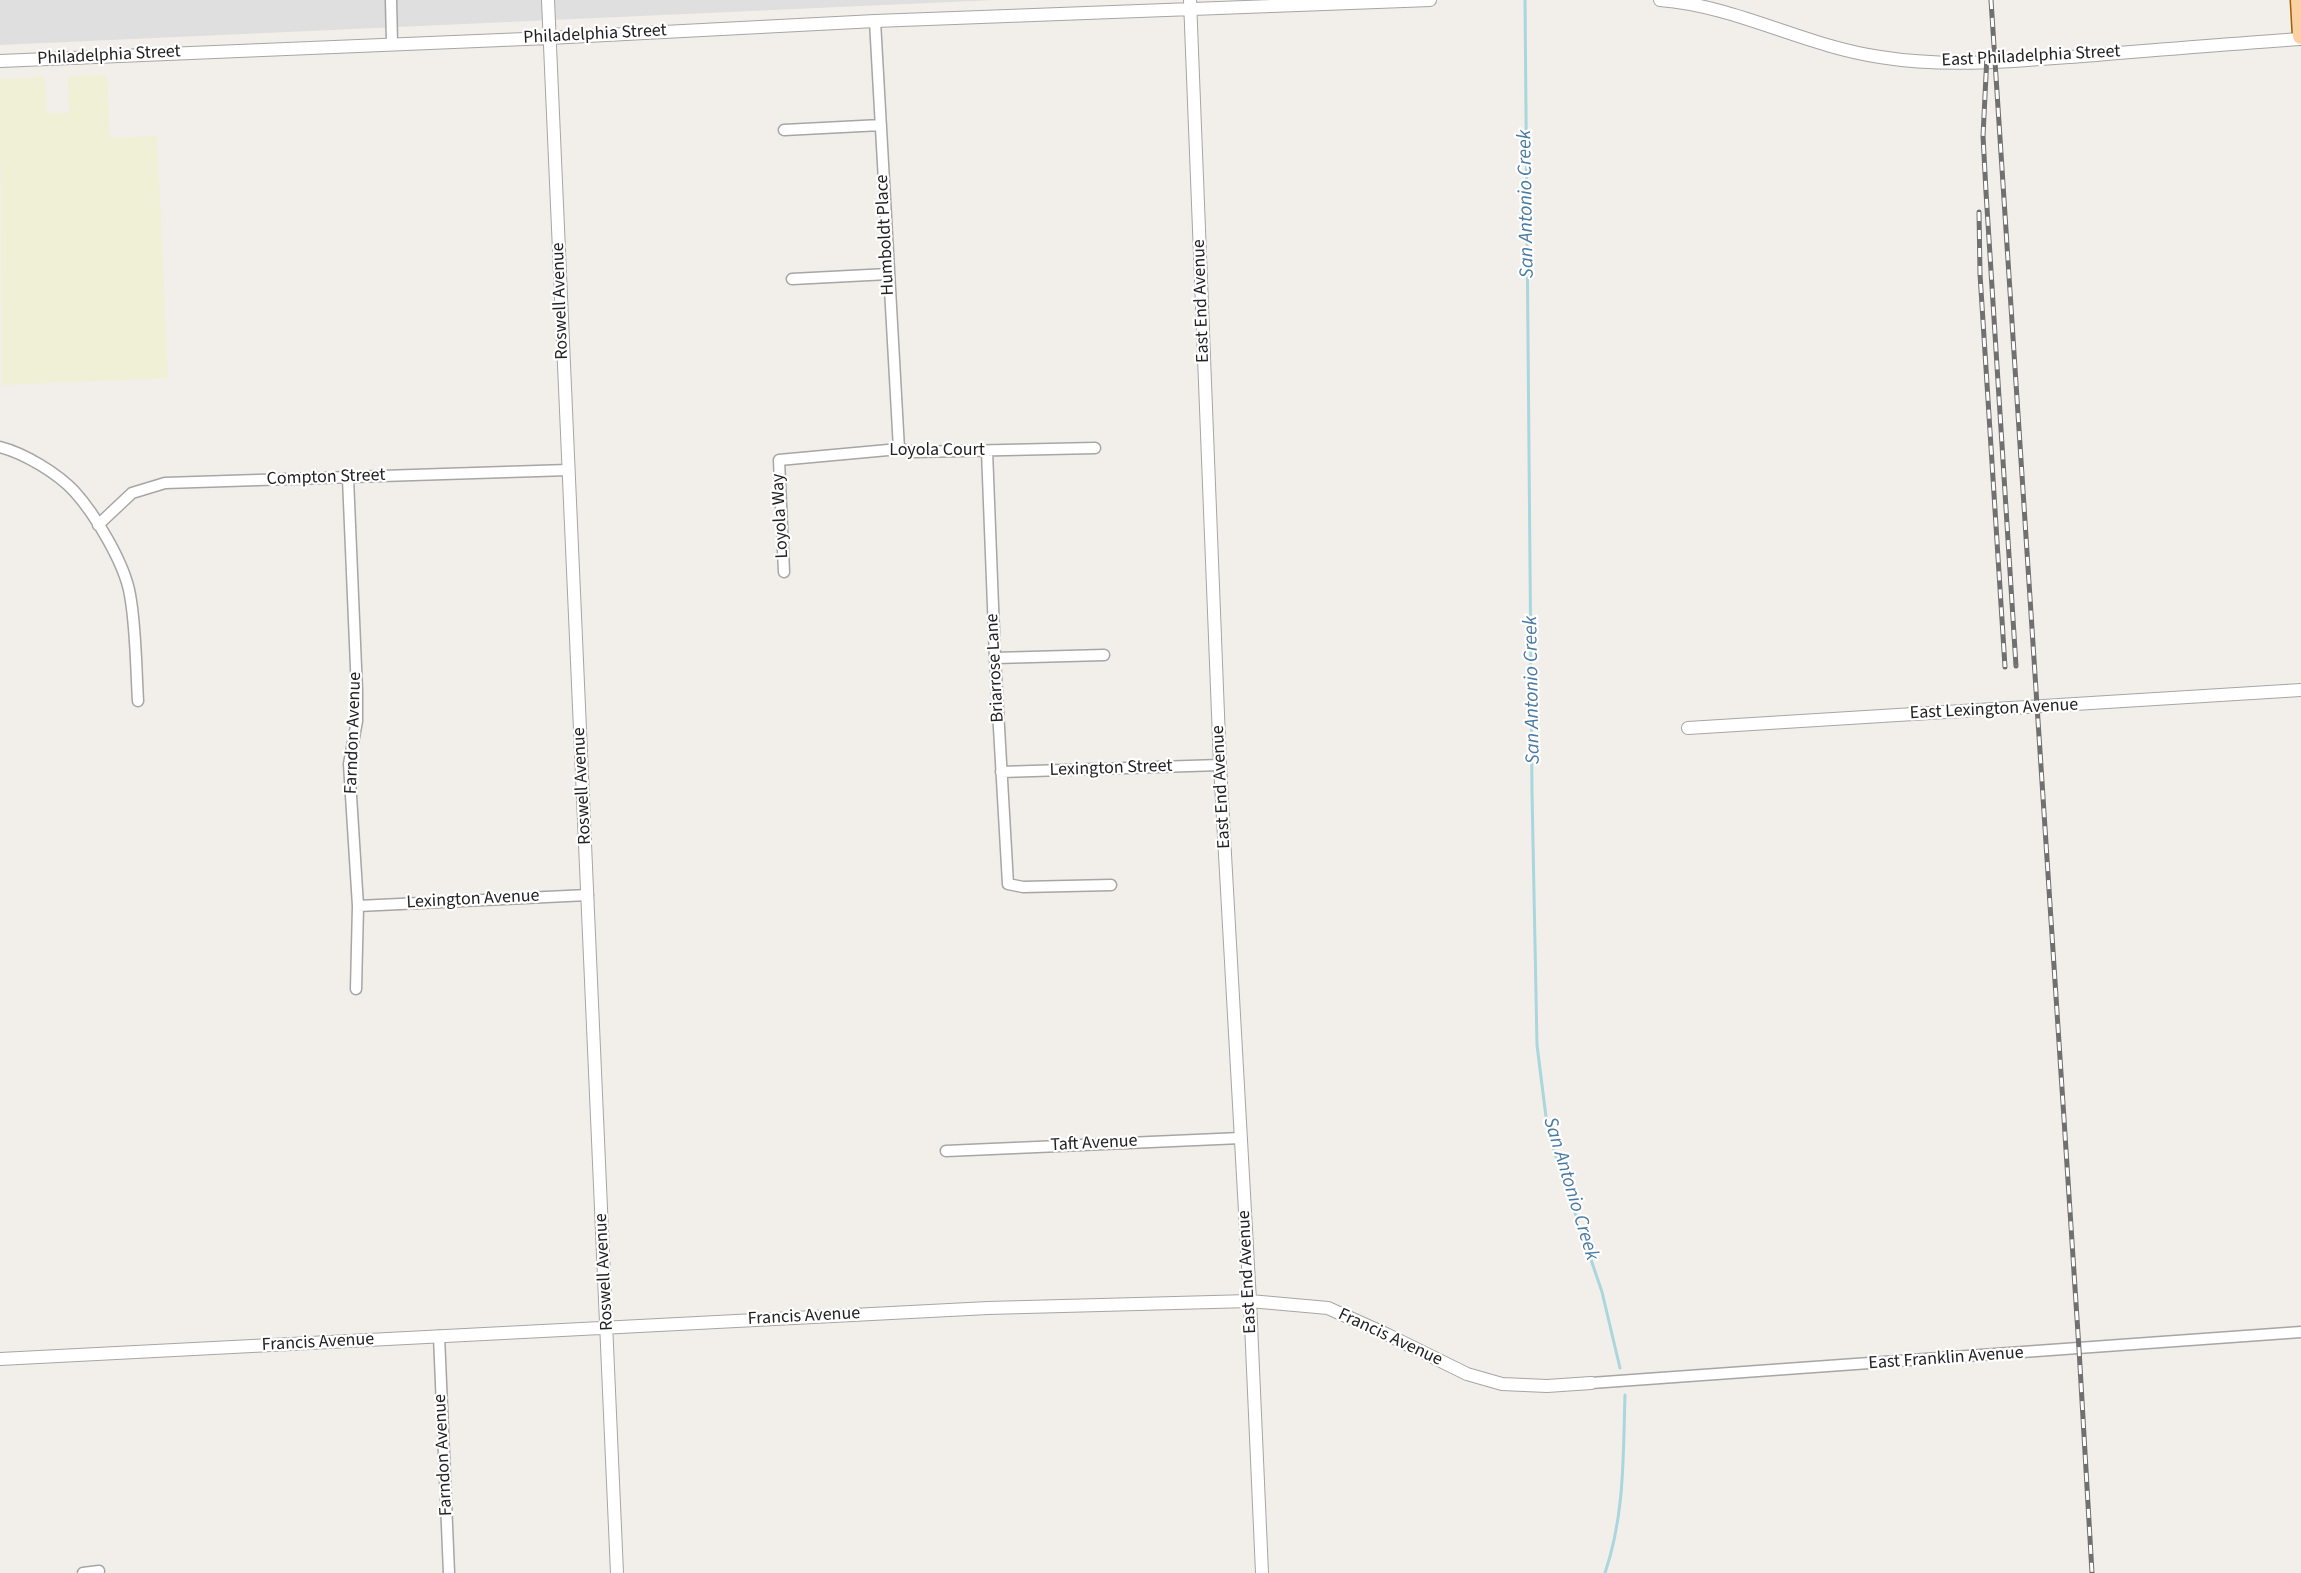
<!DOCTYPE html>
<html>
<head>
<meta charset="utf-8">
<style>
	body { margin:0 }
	canvas { display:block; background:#f2eee9 }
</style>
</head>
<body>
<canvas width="2301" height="1573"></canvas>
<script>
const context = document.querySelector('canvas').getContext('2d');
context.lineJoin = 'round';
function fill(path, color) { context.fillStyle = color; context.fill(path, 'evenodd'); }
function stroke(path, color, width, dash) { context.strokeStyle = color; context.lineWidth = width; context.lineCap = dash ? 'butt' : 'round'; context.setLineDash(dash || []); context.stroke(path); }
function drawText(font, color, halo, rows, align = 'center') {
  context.font = font + ' "Source Sans 3",sans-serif'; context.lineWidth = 4.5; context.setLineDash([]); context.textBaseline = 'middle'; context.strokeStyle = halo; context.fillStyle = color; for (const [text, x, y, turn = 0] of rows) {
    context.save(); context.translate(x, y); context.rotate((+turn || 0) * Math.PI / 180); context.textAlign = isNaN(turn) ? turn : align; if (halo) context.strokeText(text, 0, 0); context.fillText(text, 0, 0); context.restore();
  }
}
const residential = new Path2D(`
	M0 0H994L0 45Z`);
const farmland = new Path2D(`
	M107 75 110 138 157 136 168 378 2 385 0 79 45 77 47 113H69L68 76Z`);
const stream = new Path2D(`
	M1525 0 1532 792 1537 1045 1548 1133 1602 1292 1620 1368
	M1605 1573C1625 1514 1623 1456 1625 1395`);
const minor = new Path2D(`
	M391 0 392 43
	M875 21 899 449
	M784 130 881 125
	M792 279 888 274
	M0 447C24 453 57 473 74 491 95 514 125 564 130 595 136 627 136 668 138 701
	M987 451 995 658 1008 884 1023 887 1111 885
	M348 478 357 691V721L349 764 358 906 356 989
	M98 525 132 493 165 483 568 470
	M784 572 779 460 899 449 915 452 1095 448
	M995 658 1104 655
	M1001 772 1220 765
	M358 906 588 895
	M946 1151 1241 1138
	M439 1336 449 1573
	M1591 1383 2301 1332
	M83 1573 99 1571`);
const tertiary = new Path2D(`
	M548 0 617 1573
	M1190 0 1220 765 1250 1301 1262 1573
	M1660 0C1737 6 1804 46 1880 57 1948 68 2015 61 2083 56 2156 50 2228 44 2301 39
	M0 61 549 38 875 21 1430 0
	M1688 728 2301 690
	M0 1359 988 1308 1250 1301 1328 1308 1388 1335 1467 1374 1502 1384 1547 1386 1591 1383`);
const primary = new Path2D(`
	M2299 0 2301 36`);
const rail = new Path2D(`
	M1991 0 2079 1349 2092 1573
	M1987 55 1983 136 1986 192 2016 666
	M1979 212 1980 274 2005 667`);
const streetNames = [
	["Philadelphia Street",595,35,-3],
	["Philadelphia Street",109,56,-3],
	["East Philadelphia Street",2031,57,-3],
	["Humboldt Place",886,235,-93],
	["Roswell Avenue",561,301,-92],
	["East End Avenue",1202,301,-92],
	["Loyola Court",937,451],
	["Compton Street",326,478,-2],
	["Loyola Way",781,516,-93],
	["Briarrose Lane",996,668,-93],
	["East Lexington Avenue",1994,710,-3],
	["Farndon Avenue",354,733,-88],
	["Lexington Street",1111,769,-2],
	["Roswell Avenue",583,786,-93],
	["East End Avenue",1222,787,-93],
	["Lexington Avenue",473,900,-3],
	["Taft Avenue",1094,1144,-3],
	["Roswell Avenue",605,1272,-93],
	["East End Avenue",1248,1272,-93],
	["Francis Avenue",804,1317,-3],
	["Francis Avenue",1390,1338,25],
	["Francis Avenue",318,1343,-3],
	["East Franklin Avenue",1946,1359,-4],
	["Farndon Avenue",444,1455,-93]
];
const waterNames = [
	["San Antonio Creek",1527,204,-91],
	["San Antonio Creek",1533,690,-91],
	["San Antonio Creek",1570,1189,73]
];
fill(residential, '#e0dfdf');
fill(farmland, '#eff0d5');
stroke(stream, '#aad6de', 3);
stroke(minor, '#a6a6a6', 13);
stroke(tertiary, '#a6a6a6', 14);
stroke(primary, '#9e6001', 19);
stroke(minor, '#fff', 10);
stroke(tertiary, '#fff', 12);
stroke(primary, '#fbd0a4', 16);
stroke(rail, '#707070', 5);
stroke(rail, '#fff', 3, [9]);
drawText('18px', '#222', '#fff', streetNames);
drawText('italic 20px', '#487aa2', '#fff', waterNames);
</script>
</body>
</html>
